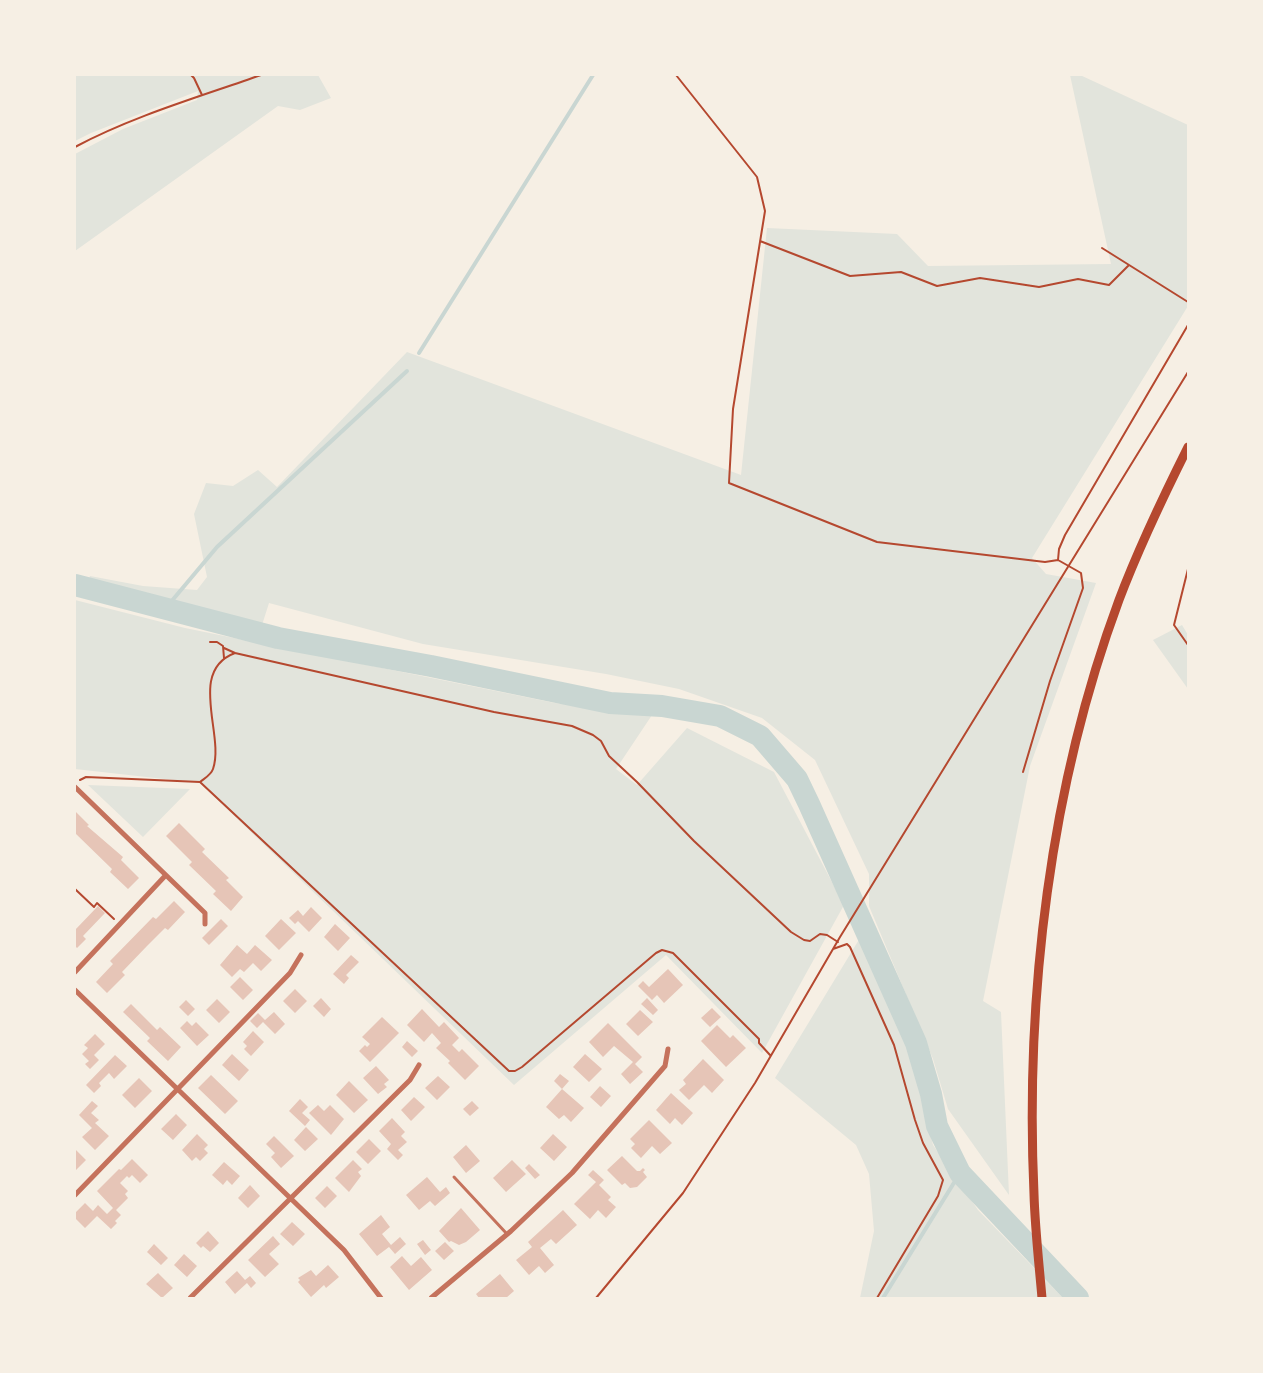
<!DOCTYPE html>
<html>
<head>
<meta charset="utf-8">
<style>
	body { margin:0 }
	#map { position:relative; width:1263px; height:1373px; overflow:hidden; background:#f6efe4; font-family:"PT Sans Narrow",sans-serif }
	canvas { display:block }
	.frame { position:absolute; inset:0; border:76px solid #f6efe4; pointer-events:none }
</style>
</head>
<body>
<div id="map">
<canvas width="1263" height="1373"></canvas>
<div class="frame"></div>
</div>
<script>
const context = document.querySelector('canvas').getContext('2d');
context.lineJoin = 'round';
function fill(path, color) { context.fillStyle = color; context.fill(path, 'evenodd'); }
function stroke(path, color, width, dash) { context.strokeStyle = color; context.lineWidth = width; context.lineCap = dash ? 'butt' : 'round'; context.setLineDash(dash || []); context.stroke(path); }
const green = new Path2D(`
	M75 75H318L331 98 300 110 278 106 75 251V154L123 129 197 100 198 91 91 133 75 141Z
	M1070 75H1080L1188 125V306L1032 558 1046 574 1096 583 1030 766 983 1001 1001 1012 1009 1195 948 1109 933 1059 869 906V874L815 760 762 718 679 689 606 674 423 644 269 603 262 625 88 583 90 576 143 586 197 590 207 577 194 514 206 483 233 486 258 470 277 487 407 352 741 475 767 228 897 234 928 266 1111 264Z
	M75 600 185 628 555 703 652 715 616 769 637 785 687 728 774 772 844 905 762 1053 666 955 514 1085 200 783 75 769Z
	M1182 625 1188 635V689L1153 640Z
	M88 785 190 789 143 837Z
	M863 933 905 1031 933 1145 978 1210 1063 1298H860L874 1231 869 1174 856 1145 775 1078Z`);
const stream = new Path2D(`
	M419 353 593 75
	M165 609 217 547 407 371
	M883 1298 960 1173`);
const river = new Path2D(`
	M75 585 278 638 431 666 610 703 662 706 720 716 760 736 797 779 809 804 916 1043 931 1094 937 1126 960 1173 1078 1298`);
const building = new Path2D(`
	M75 811 89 825 87 826 123 857 121 860 139 878 128 889 110 872 112 869 75 833Z
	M179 823 205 849 202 852 229 878 226 880 243 897 231 911 213 894 216 891 189 865 192 862 166 836Z
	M174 901 185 912 168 930 165 928 147 946 122 972 125 975 107 993 96 982 113 964 110 961 153 917 156 919Z
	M98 906 105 913 83 936 86 939 77 948 75 946V930Z
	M311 907 322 918 309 932 298 921 295 924 289 918 298 910 303 916Z
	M221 919 228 926 209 945 202 938Z
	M281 919 296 933 279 950 265 936Z
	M335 924 350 938 338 951 324 937Z
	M237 945 247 954 255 945 272 960 261 971 253 963 244 972 240 969 232 977 220 965Z
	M351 955 359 962 346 975 349 978 344 984 333 974Z
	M668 969 683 985 664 1003 657 995 652 1000 638 986 643 981 649 987Z
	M240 977 253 990 243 1000 230 987Z
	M295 989 307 1001 295 1013 283 1001Z
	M321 998 331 1009 324 1017 313 1006Z
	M647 998 658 1010 653 1015 641 1004Z
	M217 999 230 1012 219 1023 206 1010Z
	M186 1000 195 1009 188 1016 179 1007Z
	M131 1004 157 1030 160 1027 181 1047 168 1061 147 1041 150 1038 123 1012Z
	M712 1008 721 1017 710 1027 701 1018Z
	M422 1009 439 1027 444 1022 459 1038 452 1045 459 1052 462 1049 479 1066 465 1080 448 1063 450 1061 436 1048 441 1043 432 1033 424 1042 407 1025Z
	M640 1010 653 1022 638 1036 626 1024Z
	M274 1012 285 1024 275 1034 263 1022 257 1028 250 1021 258 1013 265 1020Z
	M382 1017 399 1033 370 1062 359 1051 365 1045 367 1047 370 1044 362 1037Z
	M187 1021 192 1026 196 1022 209 1035 197 1046 180 1028Z
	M608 1023 642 1057 635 1064 643 1072 630 1084 621 1074 633 1062 614 1046 603 1057 589 1042Z
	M717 1025 730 1038 733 1035 746 1048 726 1067 701 1041Z
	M253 1031 264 1042 251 1056 244 1049 247 1046 243 1042Z
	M95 1034 105 1044 94 1055 99 1060 90 1069 85 1064 89 1061 82 1054 88 1048 84 1045Z
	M407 1041 418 1051 412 1057 402 1047Z
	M232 1054 249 1070 239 1081 222 1065Z
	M585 1054 602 1069 589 1082 573 1067Z
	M115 1055 127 1066 114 1079 109 1073 99 1083 101 1086 94 1093 86 1085Z
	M703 1059 724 1080 712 1093 704 1085 689 1100 679 1090 686 1084 683 1080Z
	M376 1066 389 1080 384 1084 387 1087 378 1094 363 1078Z
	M560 1074 569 1081 562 1089 554 1081Z
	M211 1075 238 1101 225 1114 198 1088Z
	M438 1076 450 1087 437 1100 425 1088Z
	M139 1078 152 1091 135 1108 122 1095Z
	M349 1081 368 1100 354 1113 336 1095Z
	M600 1086 611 1096 601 1107 590 1097Z
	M562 1089 584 1108 571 1122 564 1115 559 1119 546 1107Z
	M671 1093 693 1113 682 1125 675 1118 670 1124 656 1110Z
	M414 1097 425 1107 411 1121 401 1110Z
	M300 1099 308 1107 302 1113 310 1120 305 1126 289 1111Z
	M92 1101 98 1106 91 1113 99 1120 95 1123 109 1136 95 1150 82 1137 92 1128 79 1115Z
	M472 1101 479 1108 470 1116 463 1109Z
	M318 1105 324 1111 330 1105 344 1119 331 1135 309 1113Z
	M176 1114 187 1125 173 1140 161 1129Z
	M392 1118 405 1132 401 1136 407 1142 398 1150 403 1155 398 1160 387 1149 391 1144 379 1131Z
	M649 1120 672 1143 660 1154 652 1146 641 1158 631 1148 635 1144 630 1139Z
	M306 1127 318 1139 305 1151 294 1140Z
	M197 1134 208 1145 204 1149 208 1153 200 1161 196 1157 192 1161 182 1150Z
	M553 1134 567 1147 554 1161 540 1148Z
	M274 1136 294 1156 281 1168 271 1157 275 1153 266 1144Z
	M369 1139 381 1151 368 1164 356 1152Z
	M466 1145 480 1161 466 1173 453 1157Z
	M75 1149 86 1160 76 1170 75 1169Z
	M622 1156 637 1171H640L643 1168 645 1170 643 1172 647 1177 637 1187 630 1188 625 1183 622 1185 607 1170Z
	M132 1159 148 1175 140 1183 132 1175 129 1178 127 1176 120 1183 128 1191 125 1194 128 1198 116 1210 121 1215 115 1221 117 1223 111 1229 97 1216 85 1228 75 1218V1213L85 1203 93 1211 98 1205 107 1214 113 1208 97 1191 119 1169 121 1170Z
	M353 1160 362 1169 358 1172 361 1176 349 1192 335 1178Z
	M512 1160 526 1174 506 1192 493 1178Z
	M224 1162 240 1176 232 1185 227 1180 223 1185 212 1175Z
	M529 1164 540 1175 535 1179 525 1168Z
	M593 1170 604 1180 599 1185 611 1197 608 1200 616 1207 606 1218 598 1210 590 1219 574 1204 596 1182 588 1175Z
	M427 1177 440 1192 446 1187 450 1193 435 1206 430 1201 419 1210 406 1195Z
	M250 1185 260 1196 248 1208 238 1198Z
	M327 1186 337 1196 325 1208 315 1198Z
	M461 1208 480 1230 466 1242 459 1245 451 1241 449 1242 439 1231Z
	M563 1210 577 1225 556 1244 551 1239 540 1248 554 1265 545 1273 539 1266 529 1275 516 1260 532 1247 528 1242Z
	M381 1215 390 1227 382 1234 391 1245 400 1237 406 1244 395 1254 389 1247 377 1256 359 1234Z
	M292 1222 305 1234 293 1246 280 1234Z
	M208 1231 219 1243 210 1252 203 1246 201 1248 196 1243Z
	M273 1236 280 1244 269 1254 279 1264 265 1277 248 1260Z
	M423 1240 431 1250 425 1255 417 1244Z
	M445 1242 454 1251 444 1260 435 1251Z
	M154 1244 168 1258 161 1265 147 1252Z
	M184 1254 197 1266 187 1277 174 1265Z
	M402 1256 411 1266 421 1257 432 1270 409 1290 390 1267Z
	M328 1265 339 1277 326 1288 324 1285 311 1297 298 1282 300 1280 298 1278 311 1270 316 1276Z
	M237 1271 245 1280 250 1276 256 1283 251 1288 247 1283 235 1294 225 1282Z
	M158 1273 173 1288 162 1298 146 1284Z
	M500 1274 514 1291 506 1298H479L476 1294Z`);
const path = new Path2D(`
	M191 75 194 78 202 95
	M676 75 757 177 765 211 733 409 729 483 877 542 1045 562 1058 560 1081 573 1083 588 1050 681 1023 772
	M75 147C133 116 199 97 261 75
	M760 241 850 276 901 272 937 286 980 278 1039 287 1078 279 1109 285 1129 265
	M1102 248 1188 302
	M1058 560 1059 549 1065 535 1188 325
	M1188 569 1174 625 1188 645
	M210 642H217L223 646 224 658
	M224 648 235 653
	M80 780 86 777 200 782 509 1071H515L522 1067 656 953 662 950 673 953 759 1039V1043L770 1055
	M200 782C205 778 211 775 213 769 225 735 187 671 235 653L494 712 572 726 593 735 601 741 609 756 637 782 694 841 791 932 804 940 810 941 820 934 827 935 838 942
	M75 889 94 907 97 903 114 919
	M833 949 847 944 850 947 894 1045 915 1120 923 1143 943 1180 938 1196 877 1298
	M596 1298 683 1193 755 1083 840 937 1188 372`);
const service = new Path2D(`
	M454 1177 507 1234`);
const minor = new Path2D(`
	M75 787 205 913V924
	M75 972 165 876
	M75 990 344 1250 381 1298
	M75 1195 290 973 301 955
	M190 1298 410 1080 419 1065
	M431 1298 511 1231 572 1173 665 1066 668 1049`);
const trunk = new Path2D(`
	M1042 1298C1039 1263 1035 1229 1034 1194 1025 996 1050 786 1119 600 1139 547 1163 497 1188 447`);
fill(green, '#e2e4dc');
stroke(stream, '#c9d6d2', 4);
stroke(river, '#c9d6d2', 22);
fill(building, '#e6c5b7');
stroke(path, '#b5482f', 2);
stroke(service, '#c5725c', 3);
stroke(minor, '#c5725c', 5);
stroke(trunk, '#b5482f', 9);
</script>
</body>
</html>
